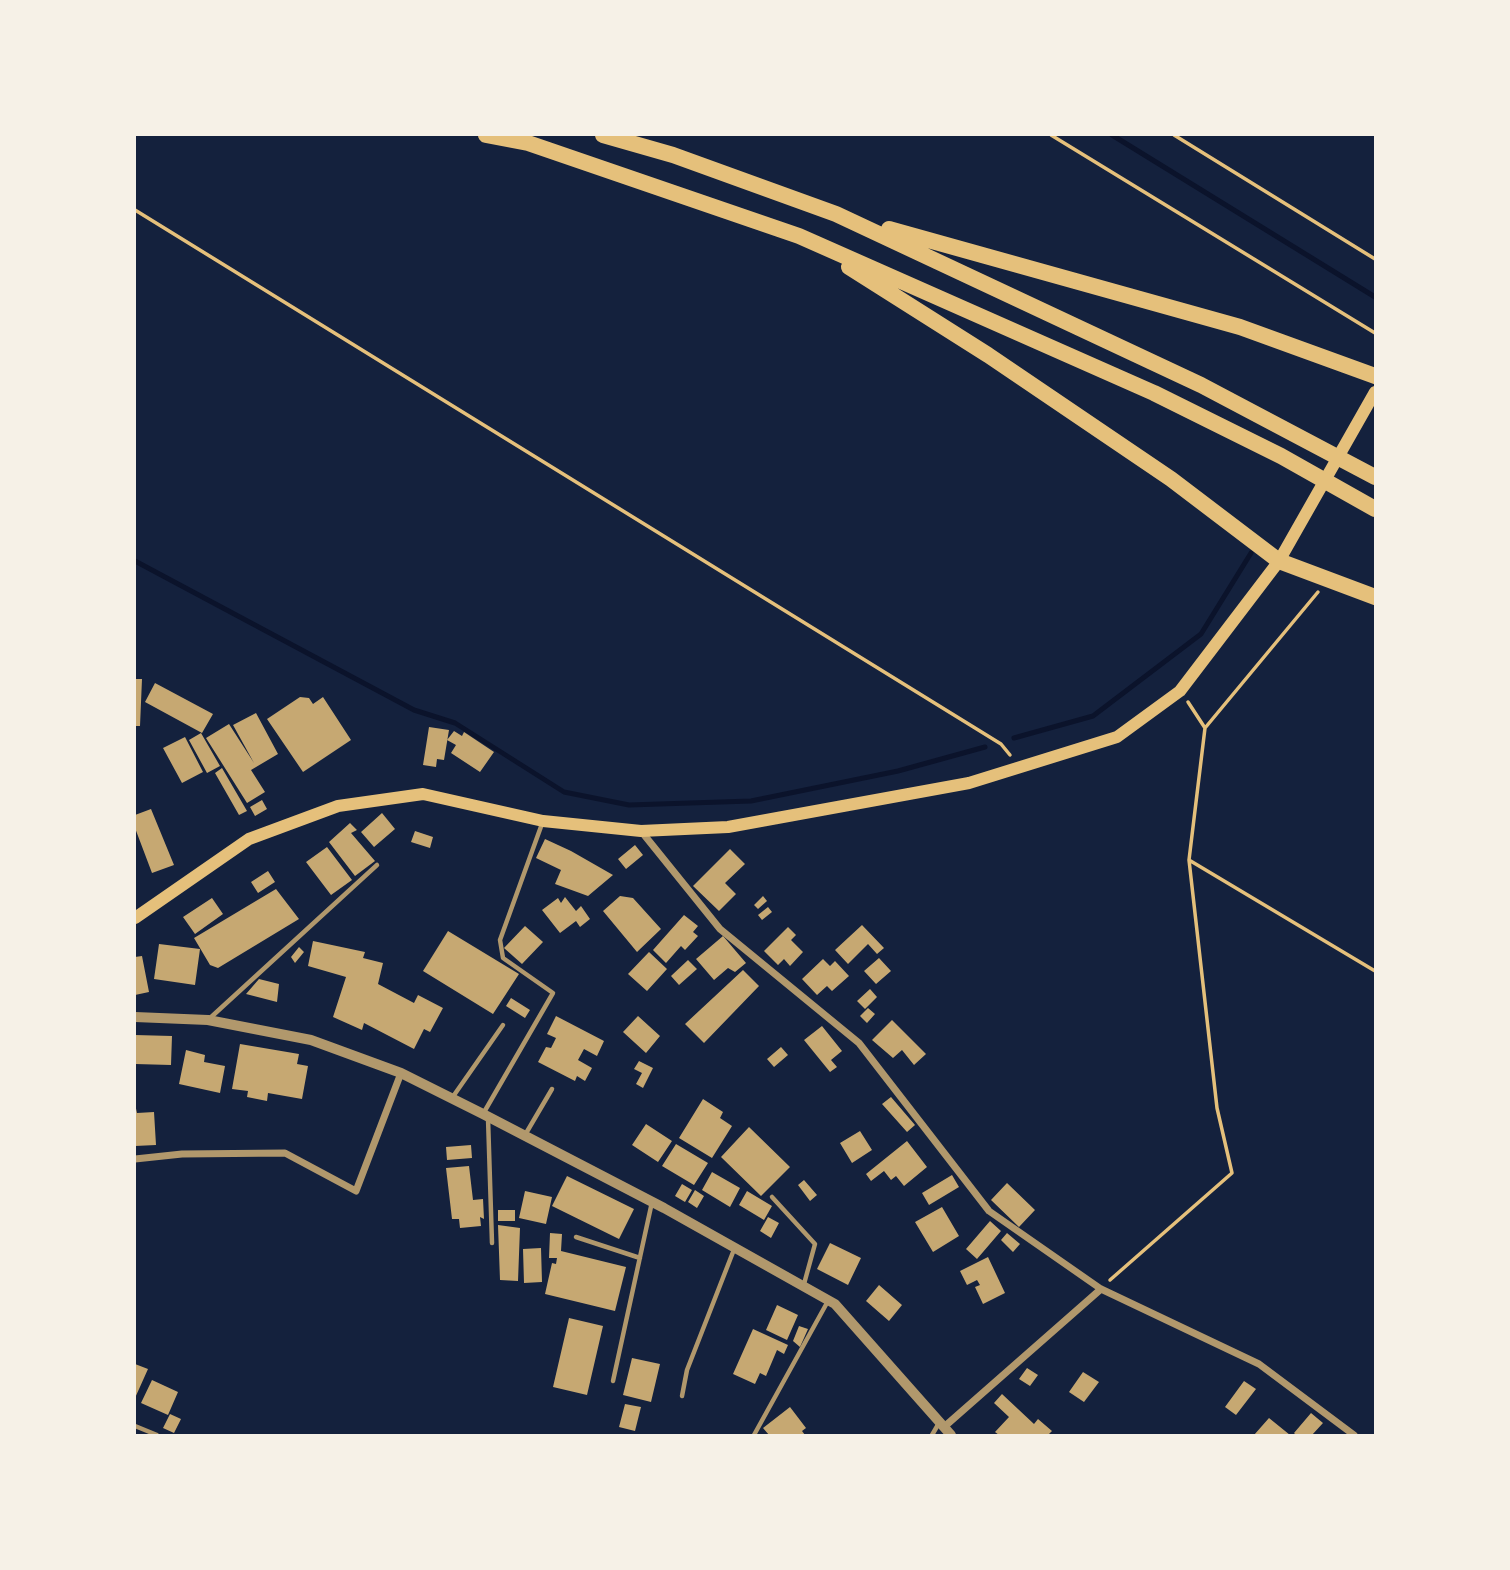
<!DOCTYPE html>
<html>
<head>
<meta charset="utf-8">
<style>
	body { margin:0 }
	#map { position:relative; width:1510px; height:1570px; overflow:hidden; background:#14213d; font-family:Signika,sans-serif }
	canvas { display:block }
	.frame { position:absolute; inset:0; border:136px solid #f6f1e7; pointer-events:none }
</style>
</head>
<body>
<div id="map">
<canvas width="1510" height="1570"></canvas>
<div class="frame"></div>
</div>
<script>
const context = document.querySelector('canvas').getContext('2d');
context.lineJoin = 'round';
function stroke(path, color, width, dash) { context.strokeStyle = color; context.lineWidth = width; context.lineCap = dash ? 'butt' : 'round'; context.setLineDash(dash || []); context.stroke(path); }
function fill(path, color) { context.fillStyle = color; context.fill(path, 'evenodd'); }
const stream = new Path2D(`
	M1112 135 1375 297
	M135 561 414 710 455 723 564 792 629 805 751 801 898 771 985 747
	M1014 738 1093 716 1201 634 1251 553`);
const building = new Path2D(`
	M135 679H142L140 726H135Z
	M155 683 213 714 202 733 145 702Z
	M300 697 309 698 313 704 323 697 351 740 303 772 267 719Z
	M256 713 278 754 251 770 265 792 247 803 206 738 229 724 254 763 233 725Z
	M429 727 449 730 444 760 437 759 436 767 423 765Z
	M454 731 462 736 464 732 494 752 480 772 451 753 456 745 447 740Z
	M201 733 220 766 207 773 189 740Z
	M185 737 203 772 182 783 163 748Z
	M222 768 247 811 239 815 215 773Z
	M262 800 267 809 255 816 250 807Z
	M151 809 174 865 152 873 135 828V815Z
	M382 813 395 829 374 847 361 832Z
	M350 823 357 830 351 833 375 861 355 876 329 842Z
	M415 831 433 837 430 848 411 842Z
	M545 839 571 851 613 875 588 896 555 884 561 870 536 858Z
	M635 845 643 855 626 869 618 859Z
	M327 847 352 880 331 895 306 862Z
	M730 849 745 864 725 883 736 894 719 911 693 886Z
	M268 871 275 882 258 893 251 882Z
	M276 889 299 919 218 968 210 965 194 938Z
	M620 896 633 898 661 929 637 952 603 911Z
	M763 896 767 901 758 909 754 905Z
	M565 897 576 911 581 906 590 919 580 927 576 921 560 933 542 910 558 898 561 903Z
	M212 898 223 914 195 934 183 917Z
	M768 907 772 912 762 920 758 915Z
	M684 915 698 926 693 932 698 936 685 950 681 946 666 963 653 950Z
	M862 925 884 948 877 954 868 944 848 964 835 950Z
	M525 926 543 942 522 964 504 948Z
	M788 927 796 935 791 940 803 952 790 966 784 959 778 965 764 951Z
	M448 931 519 974 493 1014 423 971Z
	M723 936 746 963 735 972 728 968 714 980 696 959Z
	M313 941 365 952 363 958 383 963 378 984 414 1003 418 995 443 1008 430 1032 424 1029 414 1049 364 1023 362 1030 333 1017 346 977 308 966Z
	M159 944 200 949 195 985 154 979Z
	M299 947 304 952 295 963 291 957Z
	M649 952 667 969 647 991 628 974Z
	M142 956 149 992 135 995V957Z
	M879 958 891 971 876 984 864 971Z
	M823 959 830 966 835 961 849 976 832 991 827 986 817 995 802 979Z
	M688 960 697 969 679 985 671 976Z
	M743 970 759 986 704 1043 685 1024Z
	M259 979 279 984 277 1002 246 994Z
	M870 989 877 997 865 1009 857 1001Z
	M511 998 530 1010 525 1018 506 1006Z
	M868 1008 875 1014 867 1023 860 1016Z
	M556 1016 604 1041 597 1056 584 1049 578 1060 592 1068 585 1081 577 1076 575 1081 538 1062 546 1047 551 1048 556 1038 547 1034Z
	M638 1016 660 1036 646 1053 623 1032Z
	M892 1020 926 1054 914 1065 902 1050 893 1058 872 1040Z
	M822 1026 842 1051 831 1060 837 1067 830 1072 804 1040Z
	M135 1035 172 1036 171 1065 135 1064Z
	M240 1044 299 1054 297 1064 308 1066 302 1099 268 1093 267 1101 247 1097 248 1091 232 1089Z
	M781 1047 788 1055 774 1067 767 1059Z
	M186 1050 205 1055 204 1062 225 1066 220 1093 179 1084Z
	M639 1061 653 1068 643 1088 636 1084 642 1073 634 1069Z
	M891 1097 915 1125 907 1132 882 1104Z
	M703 1099 723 1112 720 1118 732 1126 712 1158 679 1138Z
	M135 1104 137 1113 154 1112 156 1145 135 1146Z
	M646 1124 672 1141 658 1162 632 1145Z
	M749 1127 790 1167 761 1196 721 1157Z
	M860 1131 872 1150 852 1163 840 1143Z
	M907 1141 927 1167 904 1186 896 1176 891 1180 884 1171 871 1181 866 1174Z
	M676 1144 708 1163 694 1185 662 1166Z
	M471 1145 472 1158 447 1160 446 1147Z
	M469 1166 473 1200 483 1199 484 1219 480 1217 481 1226 460 1228 459 1219H452L446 1168Z
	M712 1172 740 1188 730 1207 702 1190Z
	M952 1175 959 1187 929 1205 922 1193Z
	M567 1176 634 1209 619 1239 552 1206Z
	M804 1180 817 1195 810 1201 798 1185Z
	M1007 1183 1035 1210 1019 1227 991 1200Z
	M682 1184 692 1190 685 1202 675 1196Z
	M695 1190 704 1196 697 1208 688 1202Z
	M525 1191 552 1197 546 1224 519 1218Z
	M747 1191 772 1206 764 1220 739 1205Z
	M942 1207 959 1236 933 1252 915 1222Z
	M498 1210H515V1221H498Z
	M768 1217 779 1223 771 1238 760 1231Z
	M990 1221 1001 1231 977 1259 966 1249Z
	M498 1225 520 1228 518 1281 500 1280Z
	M550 1233 562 1234 561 1251 626 1267 615 1311 545 1294 552 1263 556 1264 557 1258H549Z
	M1007 1233 1020 1244 1013 1252 1001 1240Z
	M830 1243 861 1258 848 1285 817 1269Z
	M541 1248 542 1282 524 1283 523 1249Z
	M988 1257 1005 1293 983 1304 975 1287 980 1285 977 1280 967 1285 960 1271Z
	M879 1285 902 1305 889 1321 866 1301Z
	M777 1305 798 1315 787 1340 766 1330Z
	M569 1318 603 1326 587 1395 553 1387Z
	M799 1326 808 1329 800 1347 793 1341Z
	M753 1329 788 1345 784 1354 777 1350 766 1376 760 1373 755 1384 733 1374Z
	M632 1358 660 1364 651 1402 623 1395Z
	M135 1364 148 1369 135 1398Z
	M1027 1368 1038 1375 1030 1386 1019 1379Z
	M1083 1372 1099 1382 1084 1402 1069 1392Z
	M152 1380 178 1392 168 1415 141 1403Z
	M1244 1381 1256 1389 1236 1415 1225 1407Z
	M1002 1394 1034 1424 1038 1419 1052 1431 1048 1435H999L995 1432 1009 1417 994 1403Z
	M625 1404 641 1407 635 1431 619 1427Z
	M790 1407 806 1428 802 1431 805 1435H769L763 1428Z
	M1311 1413 1323 1423 1312 1435H1296L1294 1433Z
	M170 1414 181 1419 174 1433 163 1428Z
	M1269 1418 1290 1435H1254Z`);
const path = new Path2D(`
	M1051 135 1375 333
	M1174 135 1375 259
	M135 210 1001 744 1010 755
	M1205 728 1318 592
	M1189 860 1375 971
	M1110 1280 1232 1173 1217 1108 1189 860 1205 728 1188 702`);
const service = new Path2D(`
	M209 1019 377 865
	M452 1098 503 1025
	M483 1114 553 993 503 958 500 940 543 821
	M488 1118 492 1243
	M525 1135 552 1089
	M772 1197 815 1244 804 1284
	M576 1237 640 1258
	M613 1381 652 1202
	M682 1396 687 1370 735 1247
	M135 1426 157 1435
	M754 1435 828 1301
	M932 1435 939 1423`);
const minor = new Path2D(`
	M641 831 720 929 859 1043 989 1211 1101 1289 1259 1364 1354 1435
	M135 1159 182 1154 285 1153 356 1191 401 1073
	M944 1427 1101 1289`);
const tertiary = new Path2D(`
	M135 1017 208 1020 311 1040 401 1073 483 1114 664 1208 835 1304 951 1435`);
const secondary = new Path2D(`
	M135 918 249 839 338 806 423 794 543 821 641 831 728 827 969 783 1117 737 1180 691 1279 561 1375 392`);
const trunk = new Path2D(`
	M486 135 528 143 799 236 1154 393 1281 456 1375 509
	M603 135 673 155 836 214 1201 385 1375 477
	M889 229 1240 327 1375 376
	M849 267 988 355 1171 479 1279 561 1375 597`);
stroke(stream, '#0b132b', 5);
fill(building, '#c6a872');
stroke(path, '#e5c07b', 3.5);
stroke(service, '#b1986c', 4.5);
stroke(minor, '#b1986c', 7);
stroke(tertiary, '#b1986c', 10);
stroke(secondary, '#e5c07b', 12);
stroke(trunk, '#e5c07b', 16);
</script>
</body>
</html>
